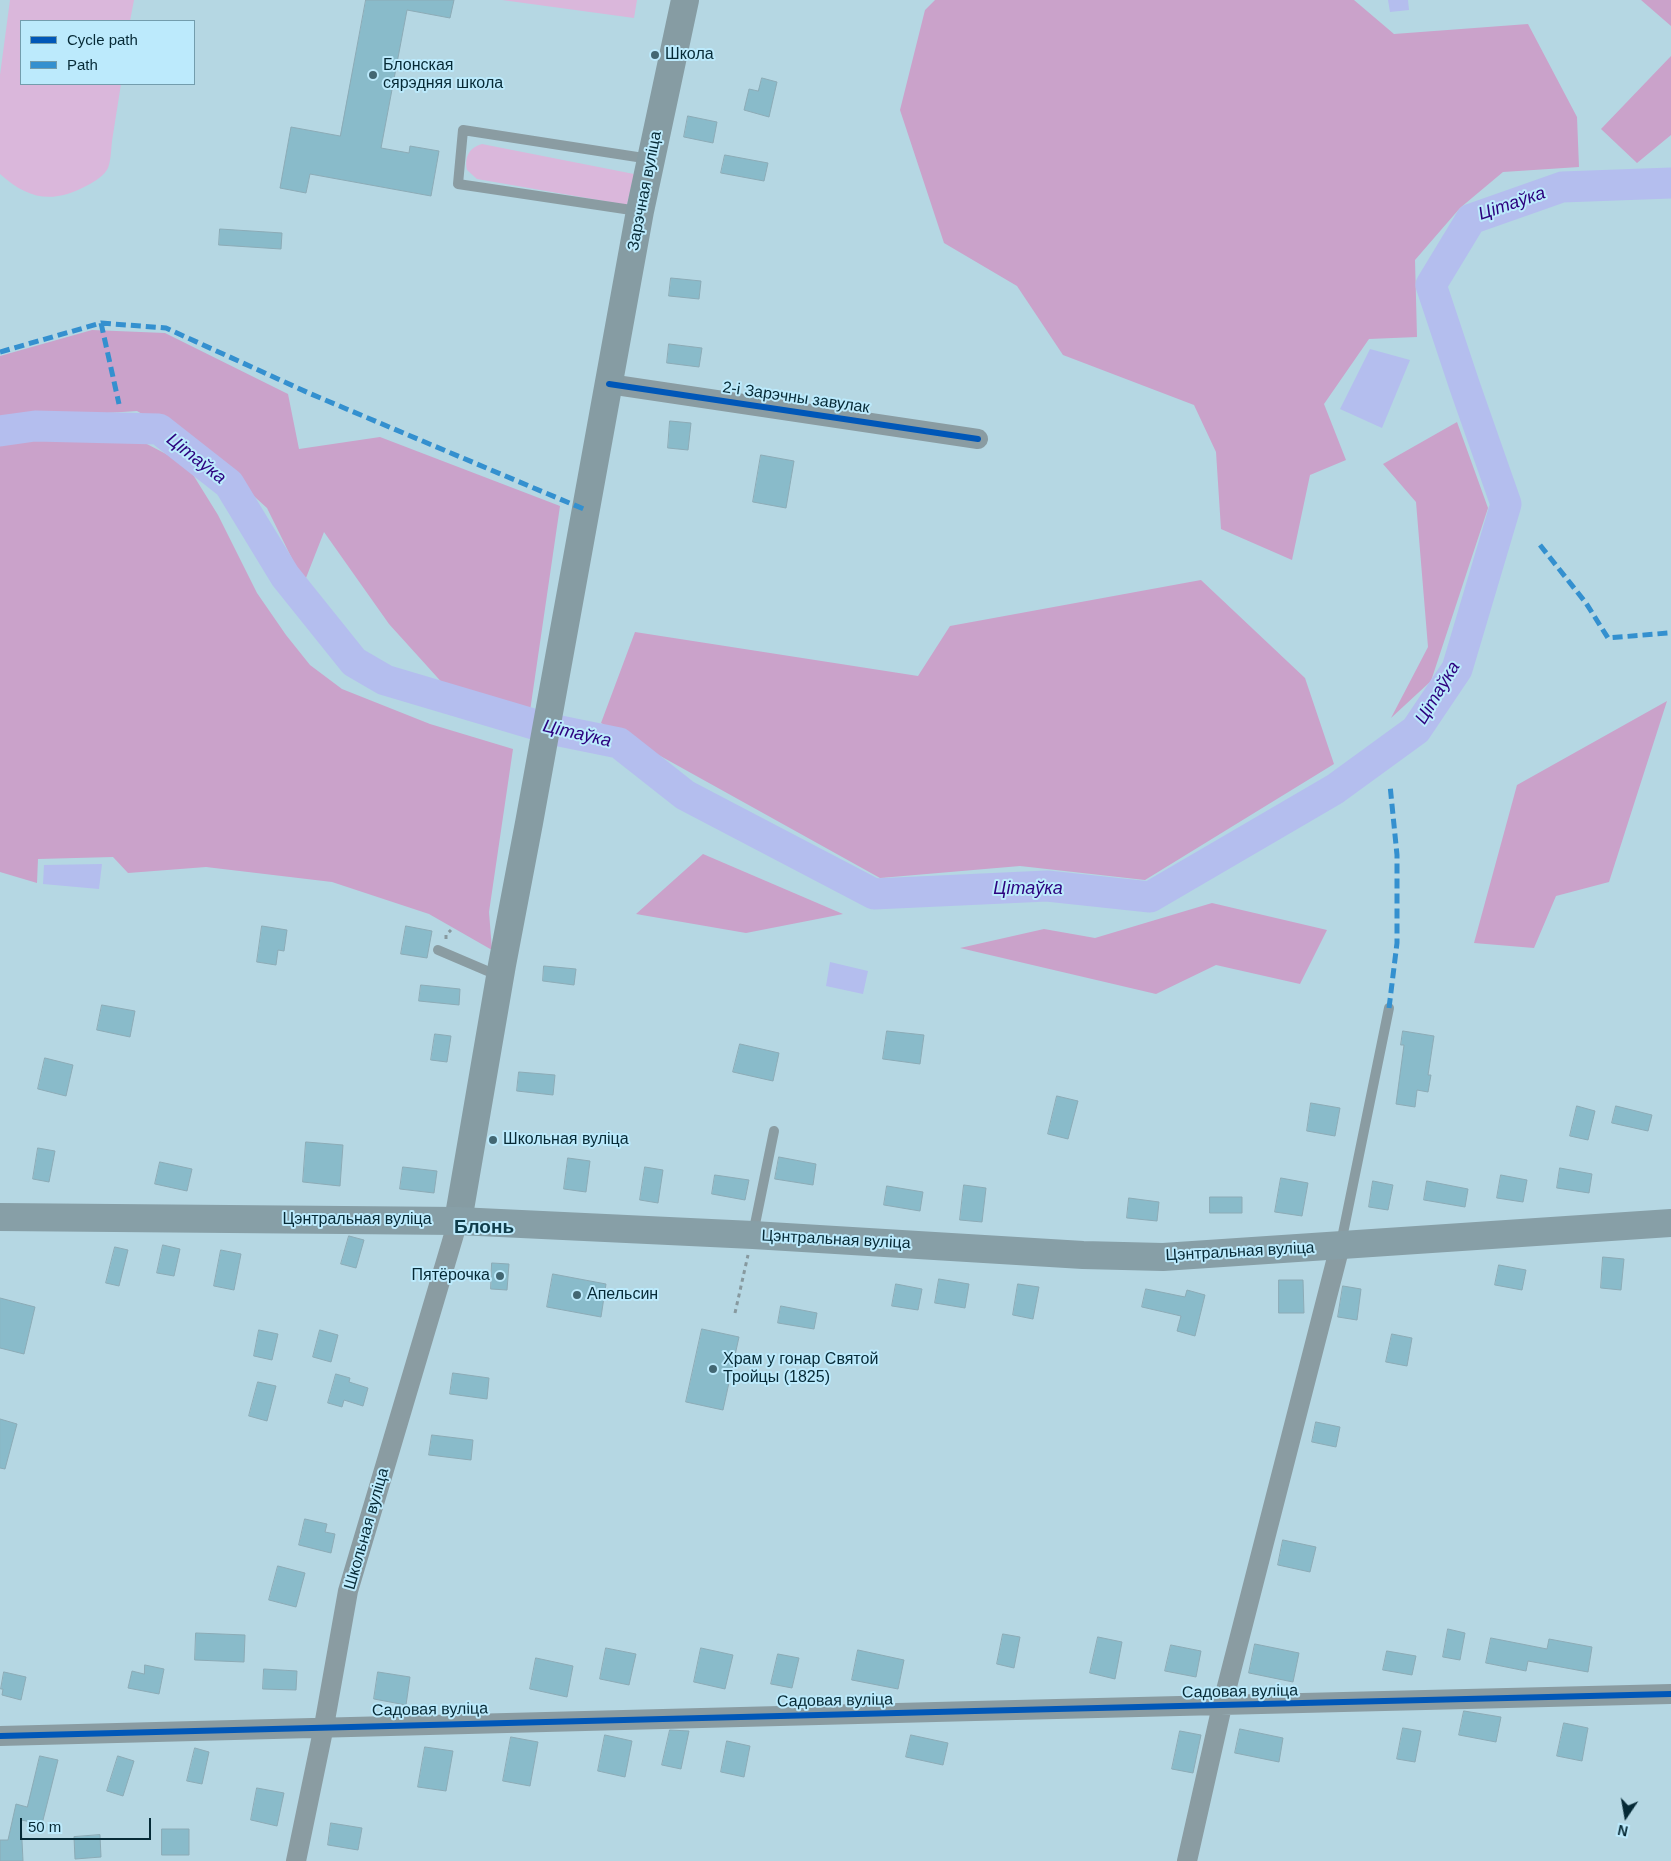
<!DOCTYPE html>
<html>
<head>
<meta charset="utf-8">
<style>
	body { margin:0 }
	#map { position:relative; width:1671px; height:1861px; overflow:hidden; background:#b5d7e3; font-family:Helvetica,sans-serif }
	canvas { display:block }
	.legend { position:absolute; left:20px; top:20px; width:175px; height:65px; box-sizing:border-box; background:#bceafc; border:1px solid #739dad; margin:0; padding:6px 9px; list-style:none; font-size:15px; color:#062a36 }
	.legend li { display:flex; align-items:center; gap:10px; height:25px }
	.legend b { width:25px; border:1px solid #739dad }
	.north { position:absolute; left:1601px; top:1791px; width:50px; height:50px; -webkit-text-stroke:4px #bceafc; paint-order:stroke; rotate:192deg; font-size:14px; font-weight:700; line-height:20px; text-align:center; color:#062a36 }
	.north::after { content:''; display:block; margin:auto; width:18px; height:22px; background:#062a36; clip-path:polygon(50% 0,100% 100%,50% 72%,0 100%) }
	.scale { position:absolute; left:20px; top:1818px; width:131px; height:22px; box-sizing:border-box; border:2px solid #062a36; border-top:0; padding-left:6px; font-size:15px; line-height:18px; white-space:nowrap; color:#062a36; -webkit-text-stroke:4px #bceafc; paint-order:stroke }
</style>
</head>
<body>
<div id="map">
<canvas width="1671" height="1861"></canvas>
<ul class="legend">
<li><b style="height:6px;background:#0057b8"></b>Cycle path</li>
<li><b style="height:6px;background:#3490cf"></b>Path</li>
</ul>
<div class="north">N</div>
<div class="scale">50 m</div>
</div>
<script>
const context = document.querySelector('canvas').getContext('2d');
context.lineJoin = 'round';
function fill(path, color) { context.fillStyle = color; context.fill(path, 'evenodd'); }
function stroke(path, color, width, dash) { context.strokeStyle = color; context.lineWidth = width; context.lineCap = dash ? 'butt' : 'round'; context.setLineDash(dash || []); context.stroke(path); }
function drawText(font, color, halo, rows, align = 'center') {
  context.font = font + ' Helvetica,sans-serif'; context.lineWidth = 4; context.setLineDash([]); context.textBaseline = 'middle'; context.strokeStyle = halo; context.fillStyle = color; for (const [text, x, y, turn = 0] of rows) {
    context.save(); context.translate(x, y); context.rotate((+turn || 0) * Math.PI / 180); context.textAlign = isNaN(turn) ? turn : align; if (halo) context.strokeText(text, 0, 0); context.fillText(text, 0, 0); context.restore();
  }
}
const green = new Path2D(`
	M10 0H134L130 21H21V84H121C118 103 115 122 112 141 111 150 111 160 108 168 105 175 94 182 88 185 53 204 29 200 0 174V75Z
	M502 0H637L634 18Z
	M482 144 634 174 627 205 477 179 467 170C464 157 470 147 482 144Z`);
const forest = new Path2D(`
	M935 0H1354L1394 34 1528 24 1577 117 1579 167 1503 172 1460 208 1415 260 1417 337 1369 339 1324 404 1346 460 1310 475 1292 560 1221 529 1216 452 1194 405 1063 355 1017 286 944 243 900 110 925 10Z
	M1641 0H1671V26Z
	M1671 56V135L1637 163 1601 129Z
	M92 330 165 333 288 394 299 449 380 437 560 506 530 711 446 687 389 624 324 532 304 583 267 508 200 447 137 411 0 420V356Z
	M1457 422 1488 508 1431 681 1391 718 1428 647 1416 502 1383 464Z
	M85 434 145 443 187 465 218 515 257 593 286 635 310 665 342 689 430 724 513 749 489 912 492 950 429 914 332 882 206 867 128 873 113 857 38 859 37 883 0 872V440L37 436Z
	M1201 580 1305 678 1334 764 1145 880 1020 866 880 878 601 723 635 632 918 676 950 626Z
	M1667 701 1609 882 1556 896 1534 948 1474 943 1517 785Z
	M703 854 843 914 746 933 636 914Z
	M1212 903 1327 930 1300 984 1216 965 1156 994 960 948 1044 929 1095 938Z`);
const water = new Path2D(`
	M1388 0H1408L1409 10 1390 12Z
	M1370 349 1410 360 1382 428 1340 409Z
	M102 864 99 889 43 884 44 865Z
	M830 962 868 971 863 994 826 986Z`);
const river = new Path2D(`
	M0 431 35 426 159 429 229 484 285 576 354 662 385 680 550 729 619 743 685 795 874 894 1047 886 1150 897 1335 789 1416 730 1457 669 1506 504 1465 387 1431 285 1471 219 1562 187 1671 183`);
const building = new Path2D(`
	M366 0H454L450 18 407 10 381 148 409 153 410 146 439 151 431 196 310 174 306 193 280 188 291 127 340 136Z
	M762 78 777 82 769 117 744 110 749 89 758 91Z
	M688 116 717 122 713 143 684 137Z
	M725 155 768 163 764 181 721 173Z
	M220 229 282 233 281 249 219 245Z
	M671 278 701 281 699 299 669 296Z
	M669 344 702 348 699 367 667 363Z
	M670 421 691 423 688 450 668 448Z
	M761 455 794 461 786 508 753 502Z
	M262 926 287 930 284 951 278 950 276 965 257 962Z
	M406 926 432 931 427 958 401 954Z
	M544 966 576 969 574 985 543 981Z
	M421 985 460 989 459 1005 419 1001Z
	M102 1005 135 1011 130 1037 97 1030Z
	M887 1031 924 1035 920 1064 883 1059Z
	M1403 1031 1434 1036 1428 1075H1431L1428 1092 1417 1090 1415 1107 1396 1104 1404 1045H1401Z
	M435 1034 451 1036 447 1062 431 1060Z
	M740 1044 779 1053 773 1081 733 1072Z
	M45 1058 73 1065 66 1096 38 1089Z
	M519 1072 555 1075 553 1095 517 1091Z
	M1057 1096 1078 1101 1068 1139 1048 1134Z
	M1311 1103 1340 1108 1335 1136 1307 1131Z
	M1577 1106 1595 1111 1588 1140 1570 1136Z
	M1616 1106 1652 1115 1648 1131 1612 1123Z
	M306 1142 343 1145 340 1186 303 1182Z
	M38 1148 55 1151 49 1182 33 1179Z
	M779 1157 816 1164 813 1185 775 1179Z
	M568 1158 590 1161 586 1192 564 1189Z
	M160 1162 192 1169 187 1191 155 1184Z
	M403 1167 437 1171 434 1193 400 1189Z
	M645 1167 663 1170 658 1203 640 1200Z
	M1560 1168 1592 1174 1589 1193 1557 1188Z
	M715 1175 749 1180 745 1200 712 1194Z
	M1501 1175 1527 1180 1523 1202 1497 1198Z
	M1281 1178 1308 1183 1302 1216 1275 1212Z
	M1373 1181 1393 1185 1388 1210 1369 1207Z
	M1427 1181 1468 1189 1465 1207 1424 1200Z
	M964 1185 986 1188 982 1222 960 1220Z
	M887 1186 923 1192 920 1211 884 1205Z
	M1210 1197H1242V1213H1210Z
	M1129 1198 1159 1202 1157 1221 1127 1218Z
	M349 1236 364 1240 356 1268 341 1264Z
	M163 1245 180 1249 174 1276 157 1273Z
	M115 1247 128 1250 119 1286 106 1283Z
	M221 1250 241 1254 234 1290 214 1286Z
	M1603 1257 1624 1259 1621 1290 1601 1288Z
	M492 1263 509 1264 507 1290 491 1289Z
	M1499 1265 1526 1270 1522 1290 1495 1285Z
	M553 1274 606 1284 601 1317 547 1307Z
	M939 1279 969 1284 965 1308 935 1303Z
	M1279 1280H1303L1304 1313H1279Z
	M896 1284 922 1289 918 1310 892 1306Z
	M1018 1284 1039 1287 1033 1319 1013 1315Z
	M1343 1286 1361 1289 1357 1320 1338 1317Z
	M1146 1289 1185 1297 1187 1290 1205 1295 1195 1336 1177 1331 1181 1316 1142 1307Z
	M0 1298 35 1307 24 1354 0 1348Z
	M781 1306 817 1313 814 1329 778 1323Z
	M702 1329 739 1337 723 1410 686 1402Z
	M259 1330 278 1334 272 1360 254 1356Z
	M320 1330 338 1335 331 1362 313 1357Z
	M1392 1334 1412 1338 1407 1366 1386 1362Z
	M453 1373 489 1378 487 1399 450 1394Z
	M336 1374 350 1378 349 1382 368 1388 363 1406 344 1400 342 1407 328 1403Z
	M258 1382 276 1386 267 1421 249 1416Z
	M0 1419 17 1424 5 1469 0 1468Z
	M1316 1422 1340 1427 1336 1447 1312 1442Z
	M432 1435 473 1440 471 1460 429 1455Z
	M305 1519 327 1524 325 1532 335 1534 331 1553 299 1545Z
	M1283 1540 1316 1547 1310 1572 1278 1565Z
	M278 1566 305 1573 296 1607 269 1600Z
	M1448 1629 1465 1633 1460 1660 1443 1657Z
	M196 1633 245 1635 244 1662 195 1660Z
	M1003 1634 1020 1637 1014 1668 997 1664Z
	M1098 1637 1122 1642 1115 1679 1090 1673Z
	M1491 1638 1547 1649 1549 1639 1592 1647 1588 1672 1528 1661 1526 1671 1486 1663Z
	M1255 1644 1299 1653 1293 1682 1249 1673Z
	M1171 1645 1201 1651 1196 1677 1165 1671Z
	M606 1648 636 1654 629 1685 600 1679Z
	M701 1648 733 1655 725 1689 694 1682Z
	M858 1650 904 1660 898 1689 852 1680Z
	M1387 1651 1416 1656 1412 1675 1383 1670Z
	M778 1654 799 1658 792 1688 771 1684Z
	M536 1658 573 1666 567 1697 530 1689Z
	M145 1665 164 1669 159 1694 128 1688 132 1671 144 1674Z
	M264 1669 297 1671 296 1690 263 1689Z
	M4 1672 26 1677 21 1700 2 1695 3 1689H1Z
	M378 1672 410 1677 406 1705 374 1699Z
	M1464 1711 1501 1717 1496 1742 1459 1735Z
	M1564 1723 1588 1728 1582 1761 1557 1756Z
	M1403 1728 1421 1731 1415 1762 1397 1759Z
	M1240 1729 1283 1738 1279 1762 1235 1753Z
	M670 1730 689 1731 681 1769 662 1765Z
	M1180 1731 1201 1735 1193 1773 1172 1769Z
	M605 1735 632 1741 625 1777 598 1771Z
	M911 1735 948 1743 943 1765 906 1757Z
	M511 1737 538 1742 530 1786 503 1781Z
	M727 1741 750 1746 744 1777 721 1772Z
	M425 1747 453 1751 446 1791 418 1787Z
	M195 1748 209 1752 202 1784 187 1781Z
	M40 1756 58 1760 42 1824 21 1820 23 1861H0V1840H8L16 1804 27 1807Z
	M118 1756 134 1761 123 1796 107 1791Z
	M257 1788 284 1793 277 1826 251 1820Z
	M331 1823 362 1828 358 1850 328 1845Z
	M162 1829H189V1855H162Z
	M100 1835 101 1857 75 1859 74 1837Z`);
const path = new Path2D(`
	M446 939V935L451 930
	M735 1313 748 1255`);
const service = new Path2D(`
	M638 211 458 184 463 130 650 159
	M438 950 499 976
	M753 1234 774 1131
	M1341 1243 1389 1008`);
const minor = new Path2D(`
	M609 384 978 439
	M0 1736C557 1719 1114 1709 1671 1694
	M296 1861 324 1726 348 1591 458 1221
	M1187 1861 1222 1706 1340 1246`);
const secondary = new Path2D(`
	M458 1221 502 965 529 823 640 211 685 0`);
const primary = new Path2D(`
	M0 1217 458 1221 753 1235 1083 1255 1163 1257 1671 1223`);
const quiet = new Path2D(`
	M101 323 119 404
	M0 352 101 323 166 328 311 394 586 510
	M1540 545 1586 603 1608 638 1668 633 1671 631
	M1389 1008 1397 943V855L1390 785`);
const cycleway = new Path2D(`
	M609 384 978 439
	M0 1736C557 1719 1114 1709 1671 1694`);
const markers = [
	[655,55,5,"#436773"],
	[373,75,5,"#436773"],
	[493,1140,5,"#436773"],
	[500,1276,5,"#436773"],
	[577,1295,5,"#436773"],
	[713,1369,5,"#436773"]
];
const poiNames = [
	["Школа",665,55],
	["Блонская",383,66],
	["сярэдняя школа",383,84],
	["Школьная вуліца",503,1140],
	["Пятёрочка",490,1276,"right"],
	["Апельсин",587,1295],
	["Храм у гонар Святой",723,1360],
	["Тройцы (1825)",723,1378]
];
const streetNames = [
	["Зарэчная вуліца",645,191,-79],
	["2-і Зарэчны завулак",796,398,8],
	["Цэнтральная вуліца",357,1220],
	["Цэнтральная вуліца",836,1240,3],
	["Цэнтральная вуліца",1240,1252,-3],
	["Школьная вуліца",367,1529,-74],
	["Садовая вуліца",1240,1692,-1],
	["Садовая вуліца",835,1701,-1],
	["Садовая вуліца",430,1710,-1]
];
const waterNames = [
	["Цітаўка",1512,204,-19],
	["Цітаўка",196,459,38],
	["Цітаўка",1438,693,-59],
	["Цітаўка",577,734,13],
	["Цітаўка",1028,889]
];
const quarterNames = [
	["Блонь",484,1228]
];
fill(green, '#dab7db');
fill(forest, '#caa2ca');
fill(water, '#b4beee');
stroke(river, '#b4beee', 31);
fill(building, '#89bbca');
stroke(building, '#8cabb6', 1);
stroke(path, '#87999f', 3, [4, 4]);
stroke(service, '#8a9ca2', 10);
stroke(minor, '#8a9ca2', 20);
stroke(secondary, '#869ca3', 28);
stroke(primary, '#879fa7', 28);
stroke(quiet, '#3490cf', 5, [10, 5]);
stroke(cycleway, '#0057b8', 6);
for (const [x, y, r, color] of markers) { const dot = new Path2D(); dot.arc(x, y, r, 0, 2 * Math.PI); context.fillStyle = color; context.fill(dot); stroke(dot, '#bceafc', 2); }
drawText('16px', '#062a36', '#bceafc', poiNames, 'left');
drawText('16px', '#062a36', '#bceafc', streetNames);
drawText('italic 18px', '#2c027f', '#bceafc', waterNames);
drawText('bold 19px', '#0f3c4a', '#bceafc', quarterNames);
</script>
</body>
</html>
